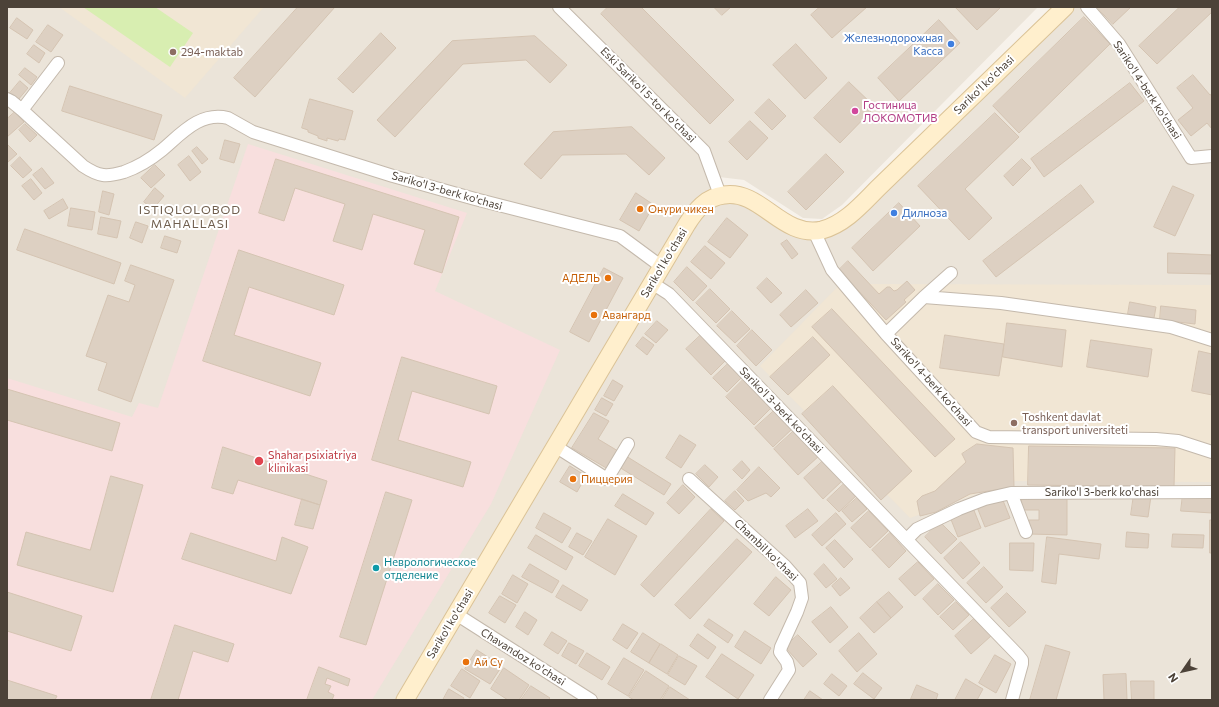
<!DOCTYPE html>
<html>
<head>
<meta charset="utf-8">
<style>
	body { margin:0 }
	#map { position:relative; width:1219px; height:707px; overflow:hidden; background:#f7f2eb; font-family:Commissioner,sans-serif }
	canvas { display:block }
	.frame { position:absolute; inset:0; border:8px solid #4c4238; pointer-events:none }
	.north { position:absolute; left:1163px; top:651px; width:40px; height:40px; -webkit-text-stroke:3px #fff; paint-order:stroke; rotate:236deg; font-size:11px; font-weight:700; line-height:16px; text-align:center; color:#4c4238 }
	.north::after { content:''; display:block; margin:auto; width:14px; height:18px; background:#4c4238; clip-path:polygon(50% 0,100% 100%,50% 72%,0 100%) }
</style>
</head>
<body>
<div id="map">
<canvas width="1219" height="707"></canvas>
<div class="frame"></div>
<div class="north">N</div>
</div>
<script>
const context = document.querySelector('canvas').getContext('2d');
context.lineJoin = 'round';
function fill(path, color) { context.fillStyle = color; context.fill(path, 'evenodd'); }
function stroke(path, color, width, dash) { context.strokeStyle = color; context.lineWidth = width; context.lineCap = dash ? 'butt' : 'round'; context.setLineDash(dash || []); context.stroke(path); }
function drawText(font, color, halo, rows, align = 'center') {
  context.font = font + ' Commissioner,sans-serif'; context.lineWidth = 4; context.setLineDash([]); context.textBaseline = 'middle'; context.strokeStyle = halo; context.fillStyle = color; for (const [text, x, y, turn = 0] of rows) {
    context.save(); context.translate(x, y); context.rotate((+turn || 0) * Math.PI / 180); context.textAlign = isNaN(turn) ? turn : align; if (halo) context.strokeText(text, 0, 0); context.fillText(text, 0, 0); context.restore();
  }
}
const residential = new Path2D(`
	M7 7H1038L842 205 822 219 803 218 744 180 719 177 715 197 822 230 1065 7H1212V700H7Z`);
const education = new Path2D(`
	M59 7H264L185 98Z
	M851 273 862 284 1212 285V482L1012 481 910 518 760 366Z`);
const medical = new Path2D(`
	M248 144 467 213 435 291 560 350 491 504 372 700H7V378L132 417 139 403 158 408Z`);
const green = new Path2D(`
	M83 7H155L193 33 170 67Z`);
const building = new Path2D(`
	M298 7H335L255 97 234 78Z
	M608 7H641L734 100 710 124 601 14Z
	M714 7H731L722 15Z
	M820 7H867L832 38 811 15Z
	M957 7H1001L977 30 956 8Z
	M1097 7H1131L1113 24Z
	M1180 7H1211L1212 8V12L1157 64 1139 46Z
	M1084 17 1110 44 1019 133 993 106Z
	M17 18 33 30 27 39 10 28Z
	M939 20 960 43 899 101 878 78Z
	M48 25 63 35 51 52 36 42Z
	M381 33 396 48 353 93 338 79Z
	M535 36 567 65 550 83 526 60 463 64 395 137 377 120 452 41Z
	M796 44 827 78 805 99 773 65Z
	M34 45 45 53 39 63 27 54Z
	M25 68 37 77 31 85 19 75Z
	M1193 75 1210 95 1212 94V129L1207 123 1191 136 1178 120 1193 108 1177 88Z
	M20 81 28 88 18 100 10 93Z
	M849 82 875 107 840 143 814 118Z
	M1130 83 1144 101 1044 177 1031 159Z
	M70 86 162 115 154 140 62 111Z
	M310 99 353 111 345 140 339 139 338 141 327 138V141L318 138V136L308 132V130L302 128Z
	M769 99 786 116 772 130 755 113Z
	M15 112 24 122 7 137V119Z
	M995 113 1019 137 965 189 992 218 969 240 918 186Z
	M750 121 768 138 747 160 729 142Z
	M25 124 37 135 30 142 19 130Z
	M632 127 665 158 649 175 626 154 562 155 541 179 524 164 553 132Z
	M225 140 240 144 234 163 220 159Z
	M7 144 17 154 8 162 7 161Z
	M197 147 208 159 202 164 192 151Z
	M826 154 844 172 806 210 788 192Z
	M189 156 201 172 190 181 178 165Z
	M20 157 32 170 23 178 11 166Z
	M276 159 459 217 442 273 414 264 425 230 373 214 362 250 333 241 345 204 295 188 284 221 259 213Z
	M1022 159 1031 168 1013 186 1004 176Z
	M155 165 165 175 151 188 141 178Z
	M42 168 54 183 45 189 33 175Z
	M31 179 42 193 34 200 22 186Z
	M1081 185 1094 202 996 277 983 261Z
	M1173 186 1194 195 1175 236 1154 227Z
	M155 188 164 196 153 209 144 202Z
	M103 191 114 194 109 215 99 212Z
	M636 193 654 205 639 231 620 220Z
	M63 199 68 208 49 219 44 211Z
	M899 203 920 226 873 271 852 248Z
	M71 208 95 212 92 230 68 226Z
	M101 217 121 221 117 238 98 234Z
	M727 218 748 235 730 258 708 242Z
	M136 222 148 226 142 243 130 238Z
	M25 229 121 263 114 284 17 250Z
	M165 236 181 241 177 253 161 248Z
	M787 240 798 254 792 259 781 244Z
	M705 246 725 263 711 279 691 262Z
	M239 250 344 285 334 315 249 287 234 335 321 363 310 396 203 361Z
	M1168 253 1212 255V274L1168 273Z
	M848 261 879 294 887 287H890L894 291 897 290 907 281 915 290 904 300 906 302 886 320 839 270Z
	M131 265 174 280 131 402 98 390 107 363 86 356 108 295 129 302 135 285 125 281Z
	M687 267 707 286 693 301 674 282Z
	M604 268 623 278 589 342 570 332Z
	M767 278 782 293 771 303 757 288Z
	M710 289 730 309 716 323 696 303Z
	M806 290 818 303 791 327 780 315Z
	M1130 302 1156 307 1154 318 1128 314Z
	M1161 306 1196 310 1195 324 1160 320Z
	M832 309 955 439 935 457 812 327Z
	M732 311 750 329 735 343 717 326Z
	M657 321 668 330 656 343 645 334Z
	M1007 323 1066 330 1062 367 1003 357Z
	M752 330 772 350 756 366 737 346Z
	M701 335 726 360 711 375 686 349Z
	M945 335 1004 344 999 376 940 368Z
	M643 337 654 345 647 355 636 346Z
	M813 337 830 355 788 395 770 377Z
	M1091 340 1152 349 1148 377 1087 367Z
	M1199 351 1212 354V395L1192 391Z
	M402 357 497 386 489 414 412 391 398 440 471 462 463 487 372 460Z
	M729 363 742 377 727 392 713 378Z
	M744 379 772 407 754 425 726 397Z
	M613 380 623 386 614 401 604 396Z
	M833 386 912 471 881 500 802 414Z
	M7 389 120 423 112 451 7 420Z
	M602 398 613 404 606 416 595 410Z
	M775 410 793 428 773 447 755 428Z
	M594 413 609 421 598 439 618 451 608 469 572 448Z
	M795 430 819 456 798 475 774 449Z
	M680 435 696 445 681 468 666 458Z
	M977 444 1013 448 1014 487 970 494 936 512 920 516 917 501 922 496 935 491 966 462 962 454Z
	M1029 446 1175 448 1174 487 1028 485Z
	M223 447 327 481 320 505 238 480 233 494 212 488Z
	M626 456 671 484 664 495 619 467Z
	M742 461 750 470 742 479 733 470Z
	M823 461 842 481 823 499 804 478Z
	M705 465 718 477 709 487 696 474Z
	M570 466 586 476 577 492 560 482Z
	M759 467 780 488 771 497 766 493 748 501 737 490Z
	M111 476 143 485 113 592 17 565 26 532 90 550Z
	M844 484 856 496 839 512 827 500Z
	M683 485 695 497 679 514 667 503Z
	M735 491 744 501 735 510 725 501Z
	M386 492 412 500 366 645 340 637Z
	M623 494 654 513 646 525 615 506Z
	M1134 494 1151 496 1148 517 1131 515Z
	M1183 494 1212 497V513L1181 511Z
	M1022 497 1067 498V535L1029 534V520H1039V510H1022Z
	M857 498 867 509 852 522 842 511Z
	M1002 498 1010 518 985 527 977 507Z
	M302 499 320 505 313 529 295 525Z
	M973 508 981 528 958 537 950 517Z
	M711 509 724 521 654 597 641 585Z
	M808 509 818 521 795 538 786 526Z
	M869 511 888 531 870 548 851 528Z
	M544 513 571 528 562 543 536 528Z
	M836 513 846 524 822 546 812 535Z
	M608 519 637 536 615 575 585 557Z
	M1210 520H1212V553H1210Z
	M940 522 957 539 941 554 925 537Z
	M1127 532 1149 534 1148 548 1126 547Z
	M191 533 276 561 282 537 308 547 291 594 182 559Z
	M577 533 592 541 583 555 569 547Z
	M890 533 906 551 889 568 872 550Z
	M1173 534 1204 535 1203 548 1172 547Z
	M536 535 573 557 566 570 528 548Z
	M1047 537 1101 544 1099 559 1059 554 1056 584 1042 582Z
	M737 539 752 552 690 619 675 605Z
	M835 540 853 559 844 568 826 548Z
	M961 542 980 563 963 579 944 558Z
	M1010 543H1034L1033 571 1010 570Z
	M918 562 934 579 915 596 899 579Z
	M530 564 559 581 552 593 522 577Z
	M824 564 837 579 826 588 814 574Z
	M984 567 1003 587 986 603 967 583Z
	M513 575 528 584 517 603 502 594Z
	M776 577 791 590 769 616 754 604Z
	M841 578 850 588 840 596 832 586Z
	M938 584 954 600 938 615 923 599Z
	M563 585 588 600 581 611 556 597Z
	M7 592 82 616 71 651 7 631Z
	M889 592 903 607 891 618 877 602Z
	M1007 593 1026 612 1009 627 991 608Z
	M500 596 516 605 505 623 489 613Z
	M877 602 891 618 874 633 860 618Z
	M956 602 969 615 953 630 940 617Z
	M831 607 848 627 830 643 812 622Z
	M525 612 537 620 528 635 516 627Z
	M975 618 991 636 971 654 955 636Z
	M709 619 733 635 728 643 704 626Z
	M623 624 638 633 627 649 613 640Z
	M175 625 234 644 228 662 193 651 178 700H151Z
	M745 631 771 648 761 664 735 647Z
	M552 632 567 641 558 654 544 645Z
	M643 633 660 644 649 663 631 652Z
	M859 633 877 654 857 672 839 651Z
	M698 634 716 647 708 659 690 646Z
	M798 635 817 654 803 667 785 647Z
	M569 643 584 651 576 664 562 656Z
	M661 644 678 655 667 674 649 663Z
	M1046 645 1070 652 1056 700H1030Z
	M477 650 502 666 490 684 465 669Z
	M587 653 610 667 602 680 579 666Z
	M722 654 754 675 738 699 706 677Z
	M995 655 1011 664 996 693 979 683Z
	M679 656 697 666 685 685 668 675Z
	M624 658 644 670 628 696 608 684Z
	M319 667 350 679 348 686 327 678 325 684 331 686 328 692 334 695 332 700H307Z
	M504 668 529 685 519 700H508L491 689Z
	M462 669 480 681 470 698 451 686Z
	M646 671 669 686 660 700H634L629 697Z
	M863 673 882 688 874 699 854 684Z
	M832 674 847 686 839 696 824 684Z
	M1126 674 1127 700H1104L1103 675Z
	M966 679 983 689 977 700H955Z
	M7 680 57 696 55 700H7Z
	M1131 681H1154V700H1132Z
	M917 685 938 694 936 700 911 699Z
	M531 686 550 698 548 700H521Z
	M670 687 690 700H662Z
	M449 689 464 698 463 700H443Z
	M810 691 823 700H804Z`);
const street = new Path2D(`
	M559 7 704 151 720 195
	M1087 7 1119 44 1191 158 1212 156
	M7 99 11 101 22 110 83 166C89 170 96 174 103 175 110 176 117 174 124 172 138 167 151 159 162 150 181 134 200 111 228 118L253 132 393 176 475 199 620 236 662 267
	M22 110 58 63
	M814 231 832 270 886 334 976 432 989 437 1156 439 1178 441 1212 452
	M652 283 669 294 1018 655 1022 660V664L1012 700
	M924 297 951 273
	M886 334 924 297 1001 303 1171 327 1212 340
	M555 446 607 479 628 444
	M689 479 785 566 800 583 802 598 797 612 781 647 780 652 787 662 789 670 770 700
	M1011 493 1026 532
	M907 539 917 529 959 509 985 499 1011 493 1212 492
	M456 614 591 700`);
const secondary = new Path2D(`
	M405 700 687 224C696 210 706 197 724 195 761 189 782 239 822 230 845 224 862 204 878 188L1065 7`);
const markers = [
	[951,44,4,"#3f7fe0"],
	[173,52,4,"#8d6e63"],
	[855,111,4,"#d1479c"],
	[640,209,4,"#e8710a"],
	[894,213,4,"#3f7fe0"],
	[608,278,4,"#e8710a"],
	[594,315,4,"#e8710a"],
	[1014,423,4,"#8d6e63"],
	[259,461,5,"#e0444e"],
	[573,479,4,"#e8710a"],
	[376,568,4,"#0f9aa8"],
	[466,662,4,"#e8710a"]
];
const shopNames = [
	["Железнодорожная",943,38],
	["Касса",943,51],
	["Дилноза",902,213,"left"]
];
const educationNames = [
	["294-maktab",181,52],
	["Toshkent davlat",1022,417],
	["transport universiteti",1022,430]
];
const streetNames = [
	["Sariko'l ko'chasi",984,85,-44],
	["Sariko'l 4-berk ko'chasi",1147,90,57],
	["Eski Sariko'l 5-tor ko'chasi",648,95,45],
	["Sariko'l 3-berk ko'chasi",447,191,16],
	["Sariko'l ko'chasi",664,263,-59],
	["Sariko'l 4-berk ko'chasi",931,382,48],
	["Sariko'l 3-berk ko'chasi",781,410,46],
	["Sariko'l 3-berk ko'chasi",1102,492],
	["Chambil ko'chasi",766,550,44],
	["Sariko'l ko'chasi",450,624,-59],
	["Chavandoz ko'chasi",523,657,32]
];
const hotelNames = [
	["Гостиница",863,105],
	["ЛОКОМОТИВ",863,118]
];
const foodNames = [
	["Онури чикен",648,209],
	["АДЕЛЬ",600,278,"right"],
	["Авангард",602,315],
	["Пиццерия",581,479],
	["Ай Су",474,662]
];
const healthNames = [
	["Shahar psixiatriya",268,455],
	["klinikasi",268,468]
];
const cultureNames = [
	["Неврологическое",384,562],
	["отделение",384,575]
];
const neighbourhoodNames = [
	["ISTIQLOLOBOD",190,210],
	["MAHALLASI",190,224]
];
fill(residential, '#ebe4d9');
fill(education, '#f1e6d4');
fill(medical, '#f8dfde');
fill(green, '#d8eeb1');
fill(building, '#ddd0c2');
stroke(building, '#d5c4b2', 1);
stroke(street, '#c4b9ac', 14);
stroke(secondary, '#dbc397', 19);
stroke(street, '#fff', 12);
stroke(secondary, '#ffefcd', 17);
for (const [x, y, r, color] of markers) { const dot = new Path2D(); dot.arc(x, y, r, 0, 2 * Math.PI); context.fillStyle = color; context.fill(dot); stroke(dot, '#fff', 1.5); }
drawText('11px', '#366cbe', '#fff', shopNames, 'right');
drawText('11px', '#785e54', '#fff', educationNames, 'left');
drawText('11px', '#4c4238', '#fff', streetNames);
drawText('11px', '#b23c85', '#fff', hotelNames, 'left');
drawText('11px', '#c56008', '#fff', foodNames, 'left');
drawText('11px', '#be3a42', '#fff', healthNames, 'left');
drawText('11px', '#0d838f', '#fff', cultureNames, 'left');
context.letterSpacing = '1px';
drawText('12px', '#705f4e', '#fff', neighbourhoodNames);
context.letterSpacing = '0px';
</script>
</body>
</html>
